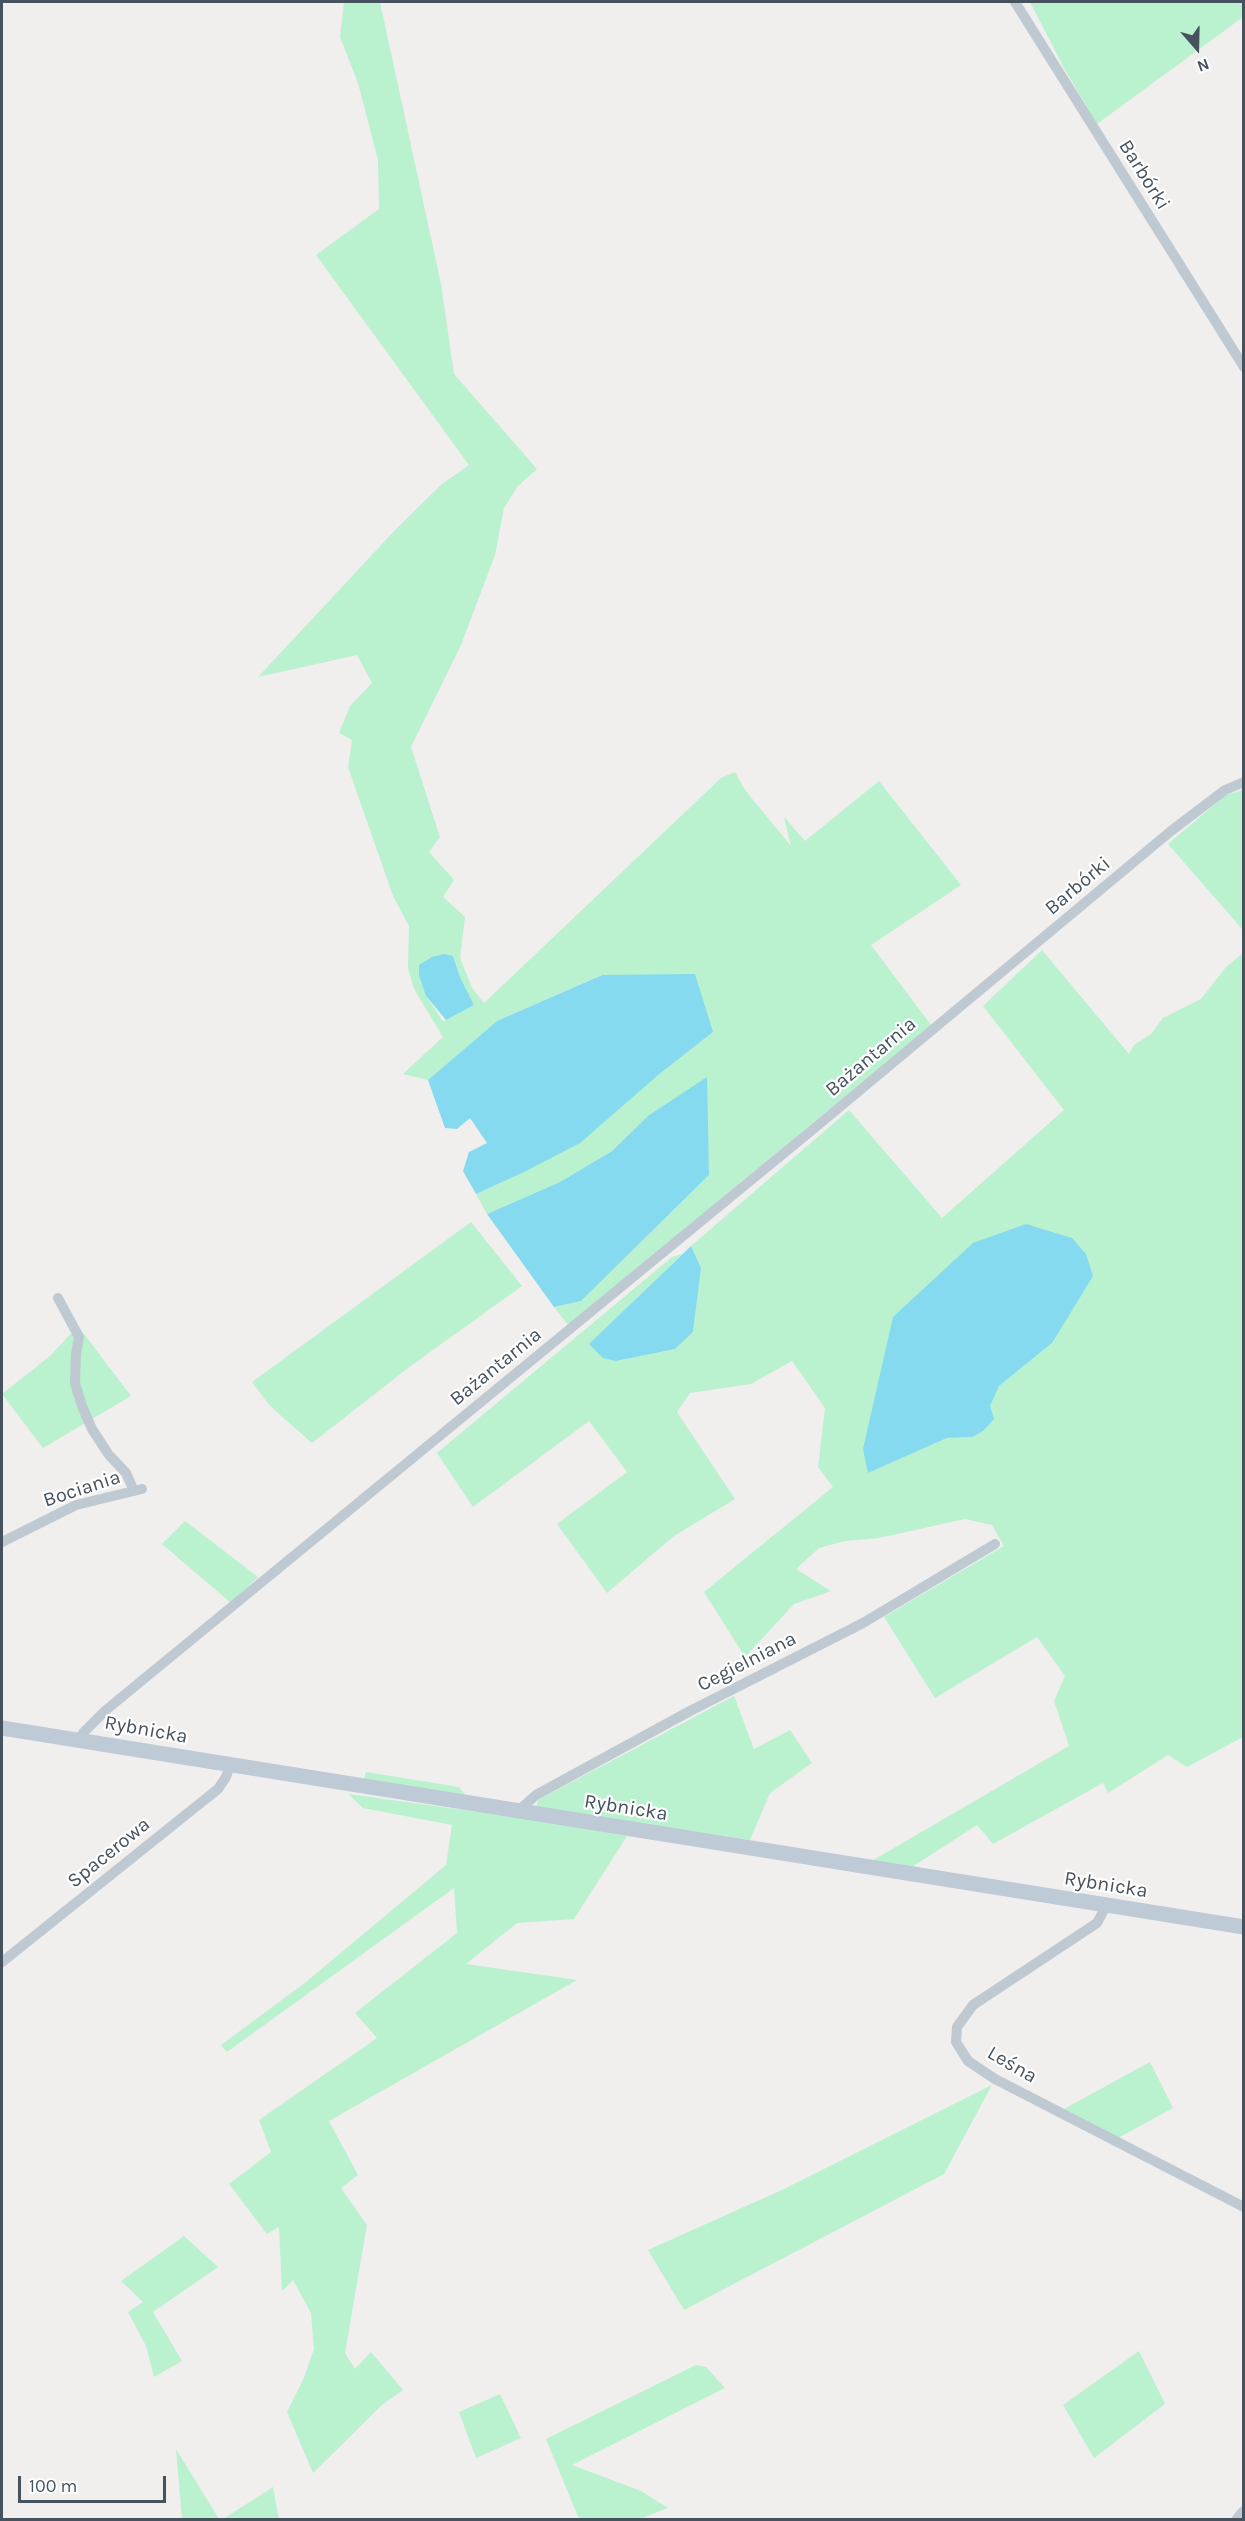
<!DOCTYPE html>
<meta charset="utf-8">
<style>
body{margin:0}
#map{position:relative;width:1245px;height:2521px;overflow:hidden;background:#f1eeee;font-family:Karla,sans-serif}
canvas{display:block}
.frame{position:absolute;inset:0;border:3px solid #46525d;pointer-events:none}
.north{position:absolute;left:1167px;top:18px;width:60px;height:60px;-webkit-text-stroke:4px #fff;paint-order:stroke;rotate:160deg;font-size:16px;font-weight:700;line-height:24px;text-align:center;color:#46525d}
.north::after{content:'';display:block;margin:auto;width:21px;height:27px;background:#46525d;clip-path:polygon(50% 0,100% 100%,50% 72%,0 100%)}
.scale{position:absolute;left:18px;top:2476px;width:148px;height:27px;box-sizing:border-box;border:3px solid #46525d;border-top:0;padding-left:8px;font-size:18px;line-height:21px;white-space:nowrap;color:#46525d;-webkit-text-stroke:4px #fff;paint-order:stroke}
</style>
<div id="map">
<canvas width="1245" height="2521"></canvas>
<div class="frame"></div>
<div class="north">N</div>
<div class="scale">100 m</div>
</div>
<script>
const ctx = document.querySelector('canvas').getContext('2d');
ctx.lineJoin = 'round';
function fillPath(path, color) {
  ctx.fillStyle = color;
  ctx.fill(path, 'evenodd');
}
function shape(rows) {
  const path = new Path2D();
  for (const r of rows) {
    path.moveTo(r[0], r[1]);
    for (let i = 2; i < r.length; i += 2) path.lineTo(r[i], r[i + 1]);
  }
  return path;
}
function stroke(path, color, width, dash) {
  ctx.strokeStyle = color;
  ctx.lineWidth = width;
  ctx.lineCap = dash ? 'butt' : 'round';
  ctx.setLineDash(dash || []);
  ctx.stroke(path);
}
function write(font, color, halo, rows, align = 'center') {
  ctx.font = font + ' Karla,sans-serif';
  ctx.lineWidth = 4.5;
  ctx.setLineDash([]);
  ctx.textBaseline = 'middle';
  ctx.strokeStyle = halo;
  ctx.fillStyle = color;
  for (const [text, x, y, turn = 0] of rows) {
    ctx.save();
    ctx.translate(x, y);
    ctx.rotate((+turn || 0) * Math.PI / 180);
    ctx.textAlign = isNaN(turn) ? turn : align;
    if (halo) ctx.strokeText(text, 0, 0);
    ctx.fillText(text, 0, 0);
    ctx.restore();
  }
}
fillPath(shape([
 [344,2,380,2,441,284,454,374,537,469,518,486,504,508,495,555,461,645,411,747,440,837,429,852,454,880,443,897,465,917,460,958,472,988,484,1003,721,778,735,772,745,790,791,846,784,817,805,841,879,781,961,885,871,945,931,1025,568,1325,554,1307,581,1301,709,1175,648,1116,612,1151,560,1182,487,1214,476,1194,522,1173,657,1076,713,1032,601,975,497,1021,428,1080,403,1074,443,1037,414,989,408,968,409,926,393,896,348,767,352,740,339,733,350,706,372,683,357,655,258,677,397,528,442,484,469,465,316,255,379,209,378,160,358,83,340,37],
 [453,956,460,977,474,1005,443,1021,426,996],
 [1030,2,1243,2,1243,17,1097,124,1064,68],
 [1243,790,1243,930,1168,844,1226,795],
 [1042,950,1129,1054,1134,1045,1151,1034,1163,1018,1201,999,1226,967,1243,953,1243,1737,1187,1767,1168,1755,1108,1793,1103,1783,993,1844,977,1825,909,1869,870,1862,1069,1746,1054,1701,1065,1676,1037,1637,935,1698,884,1617,1004,1546,992,1525,965,1519,879,1538,845,1541,819,1548,796,1569,831,1591,794,1604,745,1657,704,1592,833,1487,818,1467,825,1408,792,1361,751,1384,690,1393,677,1412,735,1499,674,1536,607,1593,557,1524,627,1472,589,1421,473,1507,437,1453,672,1257,682,1254,590,1344,616,1361,675,1349,693,1332,701,1268,691,1246,849,1110,942,1218,1064,1110,983,1006],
 [1052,1343,999,1386,972,1437,947,1438,868,1473],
 [471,1222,522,1286,412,1365,312,1443,270,1406,252,1382],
 [78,1326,131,1396,43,1448,2,1394,50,1356],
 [185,1521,258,1577,231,1603,162,1544],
 [734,1696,754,1749,790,1730,812,1763,770,1793,750,1840,536,1808,538,1800],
 [366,1772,459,1787,467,1797,363,1782],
 [348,1794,515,1817,627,1836,574,1919,517,1923,466,1964,577,1980,329,2121,358,2175,341,2188,367,2225,345,2353,355,2369,371,2352,403,2390,382,2405,313,2473,287,2412,303,2380,314,2349,311,2313,293,2280,282,2291,279,2227,267,2234,229,2184,271,2152,259,2120,377,2038,355,2013,457,1933,454,1888,227,2052,221,2045,306,1982,446,1865,452,1825,363,1808],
 [1150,2062,1173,2108,1118,2138,1064,2109],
 [992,2085,944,2174,684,2310,648,2250,784,2189],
 [184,2236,218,2267,153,2312,182,2361,154,2377,146,2346,128,2312,143,2302,121,2281],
 [1139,2351,1165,2404,1094,2458,1063,2405],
 [696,2365,706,2367,725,2388,572,2465,641,2491,668,2508,640,2519,579,2519,546,2439],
 [500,2394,521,2438,476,2458,459,2412],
 [176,2449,219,2519,182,2519],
 [273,2487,279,2519,223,2519]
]), '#baf1cf');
fillPath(shape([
 [444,954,453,956,460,977,474,1005,446,1020,426,996,419,975,419,965,432,957],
 [695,974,713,1032,657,1076,580,1143,522,1173,476,1194,463,1171,469,1152,487,1143,470,1118,457,1129,445,1128,428,1080,497,1021,602,975],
 [707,1077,709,1175,581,1301,554,1307,487,1214,560,1182,612,1151,648,1116],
 [1026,1224,1072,1238,1086,1254,1093,1276,1052,1343,999,1386,990,1406,994,1419,983,1431,972,1437,947,1438,868,1473,863,1449,893,1317,973,1243],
 [691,1246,701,1268,693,1332,675,1349,616,1361,603,1358,589,1344]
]), '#85daf0');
stroke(shape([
 [1015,2,1244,367],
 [58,1298,79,1337,76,1354,75,1383,82,1406,92,1429,109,1455,126,1473,134,1491],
 [2,1542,76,1505,142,1489],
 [81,1741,83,1733,106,1710,817,1126,1171,831,1225,790,1244,782],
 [517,1812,536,1795,690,1711,863,1623,995,1544],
 [1106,1906,1097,1923,973,2005,957,2027,956,2042,968,2061,995,2079,1244,2207],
 [2,1962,218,1789,226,1777,230,1765]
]), '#bec9d1', 10);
stroke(shape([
 [2,1728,1244,1927],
 [1239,2520,1244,2514]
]), '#becad6', 15);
write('20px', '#46525d', '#fff', [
 ["Barbórki",1144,175,58],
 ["Barbórki",1078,886,-40],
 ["Bażantarnia",871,1057,-40],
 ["Bażantarnia",496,1367,-39],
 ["Bociania",82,1489,-18],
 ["Cegielniana",747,1662,-27],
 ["Rybnicka",146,1730,10],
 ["Rybnicka",626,1808,9],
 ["Spacerowa",109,1853,-39],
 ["Rybnicka",1106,1885,9],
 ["Leśna",1012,2065,30]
]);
</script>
